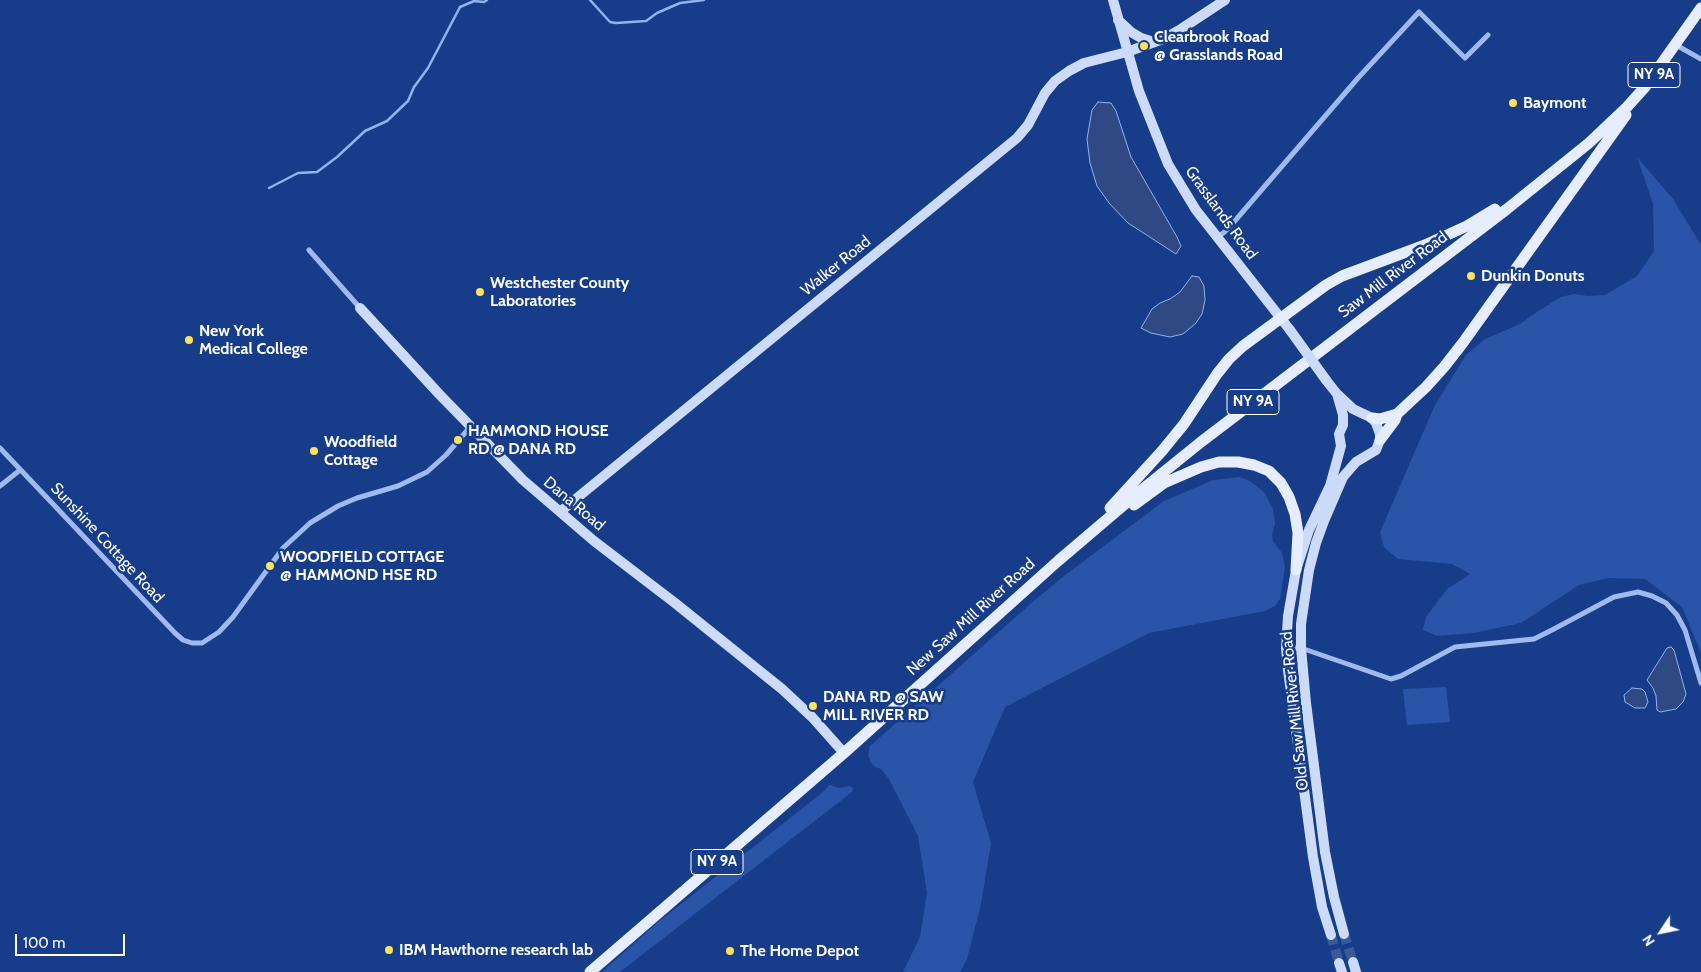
<!DOCTYPE html>
<style>
body{margin:0}
#map{position:relative;width:1701px;height:972px;overflow:hidden;background:#173c89;font-family:Cabin,sans-serif}
canvas{display:block}
.north{position:absolute;left:1636px;top:907px;width:50px;height:50px;-webkit-text-stroke:4px #173c89;paint-order:stroke;rotate:236deg;font-size:14px;font-weight:700;line-height:20px;text-align:center;color:#fff}
.north::after{content:'';display:block;margin:auto;width:18px;height:22px;background:#fff;clip-path:polygon(50% 0,100% 100%,50% 72%,0 100%)}
.scale{position:absolute;left:15px;top:934px;width:110px;height:22px;box-sizing:border-box;border:2px solid #fff;border-top:0;padding-left:6px;font-size:15px;line-height:18px;white-space:nowrap;color:#fff;-webkit-text-stroke:4px #173c89;paint-order:stroke}
</style>
<div id="map">
<canvas width="1701" height="972"></canvas>
<div class="north">N</div>
<div class="scale">100 m</div>
</div>
<script>
const ctx = document.querySelector('canvas').getContext('2d');
ctx.lineJoin = 'round';
function fillPath(path, color) {
  ctx.fillStyle = color;
  ctx.fill(path, 'evenodd');
}
function shape(rows) {
  const path = new Path2D();
  for (const r of rows) {
    path.moveTo(r[0], r[1]);
    for (let i = 2; i < r.length; i += 2) path.lineTo(r[i], r[i + 1]);
  }
  return path;
}
function stroke(path, color, width, dash) {
  ctx.strokeStyle = color;
  ctx.lineWidth = width;
  ctx.lineCap = dash ? 'butt' : 'round';
  ctx.setLineDash(dash || []);
  ctx.stroke(path);
}
function write(font, color, halo, rows, align = 'center') {
  ctx.font = font + ' Cabin,sans-serif';
  ctx.lineWidth = 5;
  ctx.setLineDash([]);
  ctx.textBaseline = 'middle';
  ctx.strokeStyle = halo;
  ctx.fillStyle = color;
  for (const [text, x, y, turn = 0] of rows) {
    ctx.save();
    ctx.translate(x, y);
    ctx.rotate((+turn || 0) * Math.PI / 180);
    ctx.textAlign = isNaN(turn) ? turn : align;
    if (halo) ctx.strokeText(text, 0, 0);
    ctx.fillText(text, 0, 0);
    ctx.restore();
  }
}
fillPath(shape([
 [1637,157,1673,199,1701,245,1701,653,1682,607,1645,579,1608,578,1579,585,1521,623,1474,633,1437,636,1423,630,1426,617,1447,589,1470,574,1452,564,1398,559,1384,547,1380,532,1435,405,1466,355,1485,339,1520,324,1538,311,1561,297,1574,294,1588,296,1605,295,1637,276,1654,251,1653,204],
 [1239,477,1250,481,1264,492,1273,509,1275,524,1272,535,1273,541,1282,553,1285,567,1280,599,1275,606,1265,611,1149,633,1005,707,973,782,991,843,981,904,967,959,960,972,903,972,920,937,927,893,918,836,889,779,881,769,875,767,871,763,868,755,870,746,1036,599,1064,576,1164,501,1213,480],
 [1446,687,1450,722,1407,725,1403,689],
 [829,785,831,785,839,788,850,786,853,788,852,792,620,972,602,972,657,923,823,792]
]), '#2954a7');
const water = shape([
 [1098,102,1111,103,1116,111,1131,157,1177,237,1181,246,1176,254,1128,223,1109,203,1097,186,1090,163,1087,139,1092,110,1098,102],
 [1192,276,1199,277,1204,286,1205,300,1202,314,1196,323,1183,334,1170,337,1151,333,1141,328,1152,309,1160,303,1170,299,1180,292,1192,276],
 [1671,647,1674,650,1686,694,1683,702,1676,709,1660,712,1657,710,1656,696,1653,688,1647,680,1667,648,1671,647],
 [1632,688,1642,689,1645,692,1648,702,1645,708,1635,708,1625,702,1624,695,1632,688]
]);
fillPath(water, '#2e4983');
stroke(water, '#91b3f1', 1);
stroke(shape([
 [590,0,610,22,616,23,646,21,657,13,680,3,704,0],
 [269,188,298,173,317,172,337,157,365,131,387,121,408,101,414,87,428,68,460,7,474,1,484,2,487,0]
]), '#91b3f1', 2.5);
stroke(shape([
 [1344,934,1353,962],
 [1331,935,1339,963]
]), '#3a599b', 10, [10, 5]);
stroke(shape([
 [1676,45,1701,59],
 [1218,237,1227,230,1358,78,1419,12,1465,58,1488,35],
 [309,250,360,308],
 [0,448,175,633,183,640,192,643,202,643,219,632,233,617,283,548,310,523,338,506,357,498,398,486,427,472,446,455,470,427],
 [0,486,20,470],
 [1286,648,1301,648,1391,679,1401,676,1455,647,1534,639,1552,630,1614,597,1638,592,1652,596,1666,603,1677,615,1685,630,1701,683]
]), '#9fbaee', 5);
stroke(shape([
 [1113,0,1139,91,1168,164,1196,210,1290,330],
 [1118,20,1131,32,1141,38,1154,42],
 [360,308,440,395,523,480,594,541,675,603,782,689,812,717,844,753],
 [1326,380,1337,394,1353,409,1372,418,1376,423,1380,434,1380,440,1376,450,1356,462,1343,477,1324,521,1316,543,1309,570,1301,624,1301,648,1306,703,1325,852,1334,897,1344,934],
 [561,511,1017,138,1028,125,1045,93,1055,81,1069,71,1084,63,1127,52,1163,39,1181,29,1225,0],
 [1331,935,1322,907,1313,857,1288,670,1286,648,1288,616,1296,570,1309,530,1330,486,1341,446,1339,434,1343,425,1343,415,1337,394],
 [1353,962,1356,972],
 [1339,963,1342,972]
]), '#ccdbfa', 10);
stroke(shape([
 [1372,418,1380,419,1397,414,1426,387,1444,367,1462,344,1626,115],
 [1380,440,1395,420,1397,414],
 [1134,505,1164,483,1201,467,1219,462,1238,462,1254,465,1269,471,1281,483,1289,497,1295,514,1298,533,1296,570],
 [1110,508,1162,451,1184,424,1217,374,1229,359,1243,346,1326,285,1342,276,1425,245,1467,226,1495,209],
 [590,972,844,753,1058,561,1139,492,1201,442,1507,209,1589,143,1627,107,1645,87,1701,8]
]), '#e5edff', 11);
stroke(shape([
 [1290,330,1326,380]
]), '#ccdbfa', 10);
for (const [x, y, r, color] of [
 [1144,46,5,"#ffe25b"],
 [1513,103,5,"#ffe25b"],
 [1471,276,5,"#ffe25b"],
 [480,292,5,"#ffe25b"],
 [189,340,5,"#ffe25b"],
 [458,440,5,"#ffe25b"],
 [314,451,5,"#ffe25b"],
 [270,566,5,"#ffe25b"],
 [813,706,5,"#ffe25b"],
 [389,950,5,"#ffe25b"],
 [730,951,5,"#ffe25b"]
]) {
  const dot = new Path2D();
  dot.arc(x, y, r, 0, 2 * Math.PI);
  ctx.fillStyle = color;
  ctx.fill(dot);
  stroke(dot, '#173c89', 2);
}
for (const [x, y, w] of [
 [1654,75,52],
 [1253,402,52],
 [717,862,52]
]) {
  const box = new Path2D();
  box.roundRect(x - w / 2, y - 12.5, w, 25, 4);
  ctx.fillStyle = '#173c89';
  ctx.fill(box);
  stroke(box, '#fff', 1);
}
write('bold 15px', '#fff', null, [
 ["NY 9A",1654,75],
 ["NY 9A",1253,402],
 ["NY 9A",717,862]
]);
write('bold 16px', '#fff', '#173c89', [
 ["Clearbrook Road",1154,37],
 ["@ Grasslands Road",1154,55],
 ["Baymont",1523,103],
 ["Dunkin Donuts",1481,276],
 ["Westchester County",490,283],
 ["Laboratories",490,301],
 ["New York",199,331],
 ["Medical College",199,349],
 ["HAMMOND HOUSE",468,431],
 ["RD @ DANA RD",468,449],
 ["Woodfield",324,442],
 ["Cottage",324,460],
 ["WOODFIELD COTTAGE",280,557],
 ["@ HAMMOND HSE RD",280,575],
 ["DANA RD @ SAW",823,697],
 ["MILL RIVER RD",823,715],
 ["IBM Hawthorne research lab",399,950],
 ["The Home Depot",740,951]
], 'left');
write('16px', '#fff', '#173c89', [
 ["Grasslands Road",1221,213,54],
 ["Walker Road",836,266,-39],
 ["Saw Mill River Road",1393,275,-37],
 ["Dana Road",574,504,40],
 ["Sunshine Cottage Road",107,543,47],
 ["New Saw Mill River Road",971,617,-42],
 ["Old Saw Mill River Road",1295,711,-96]
]);
</script>
